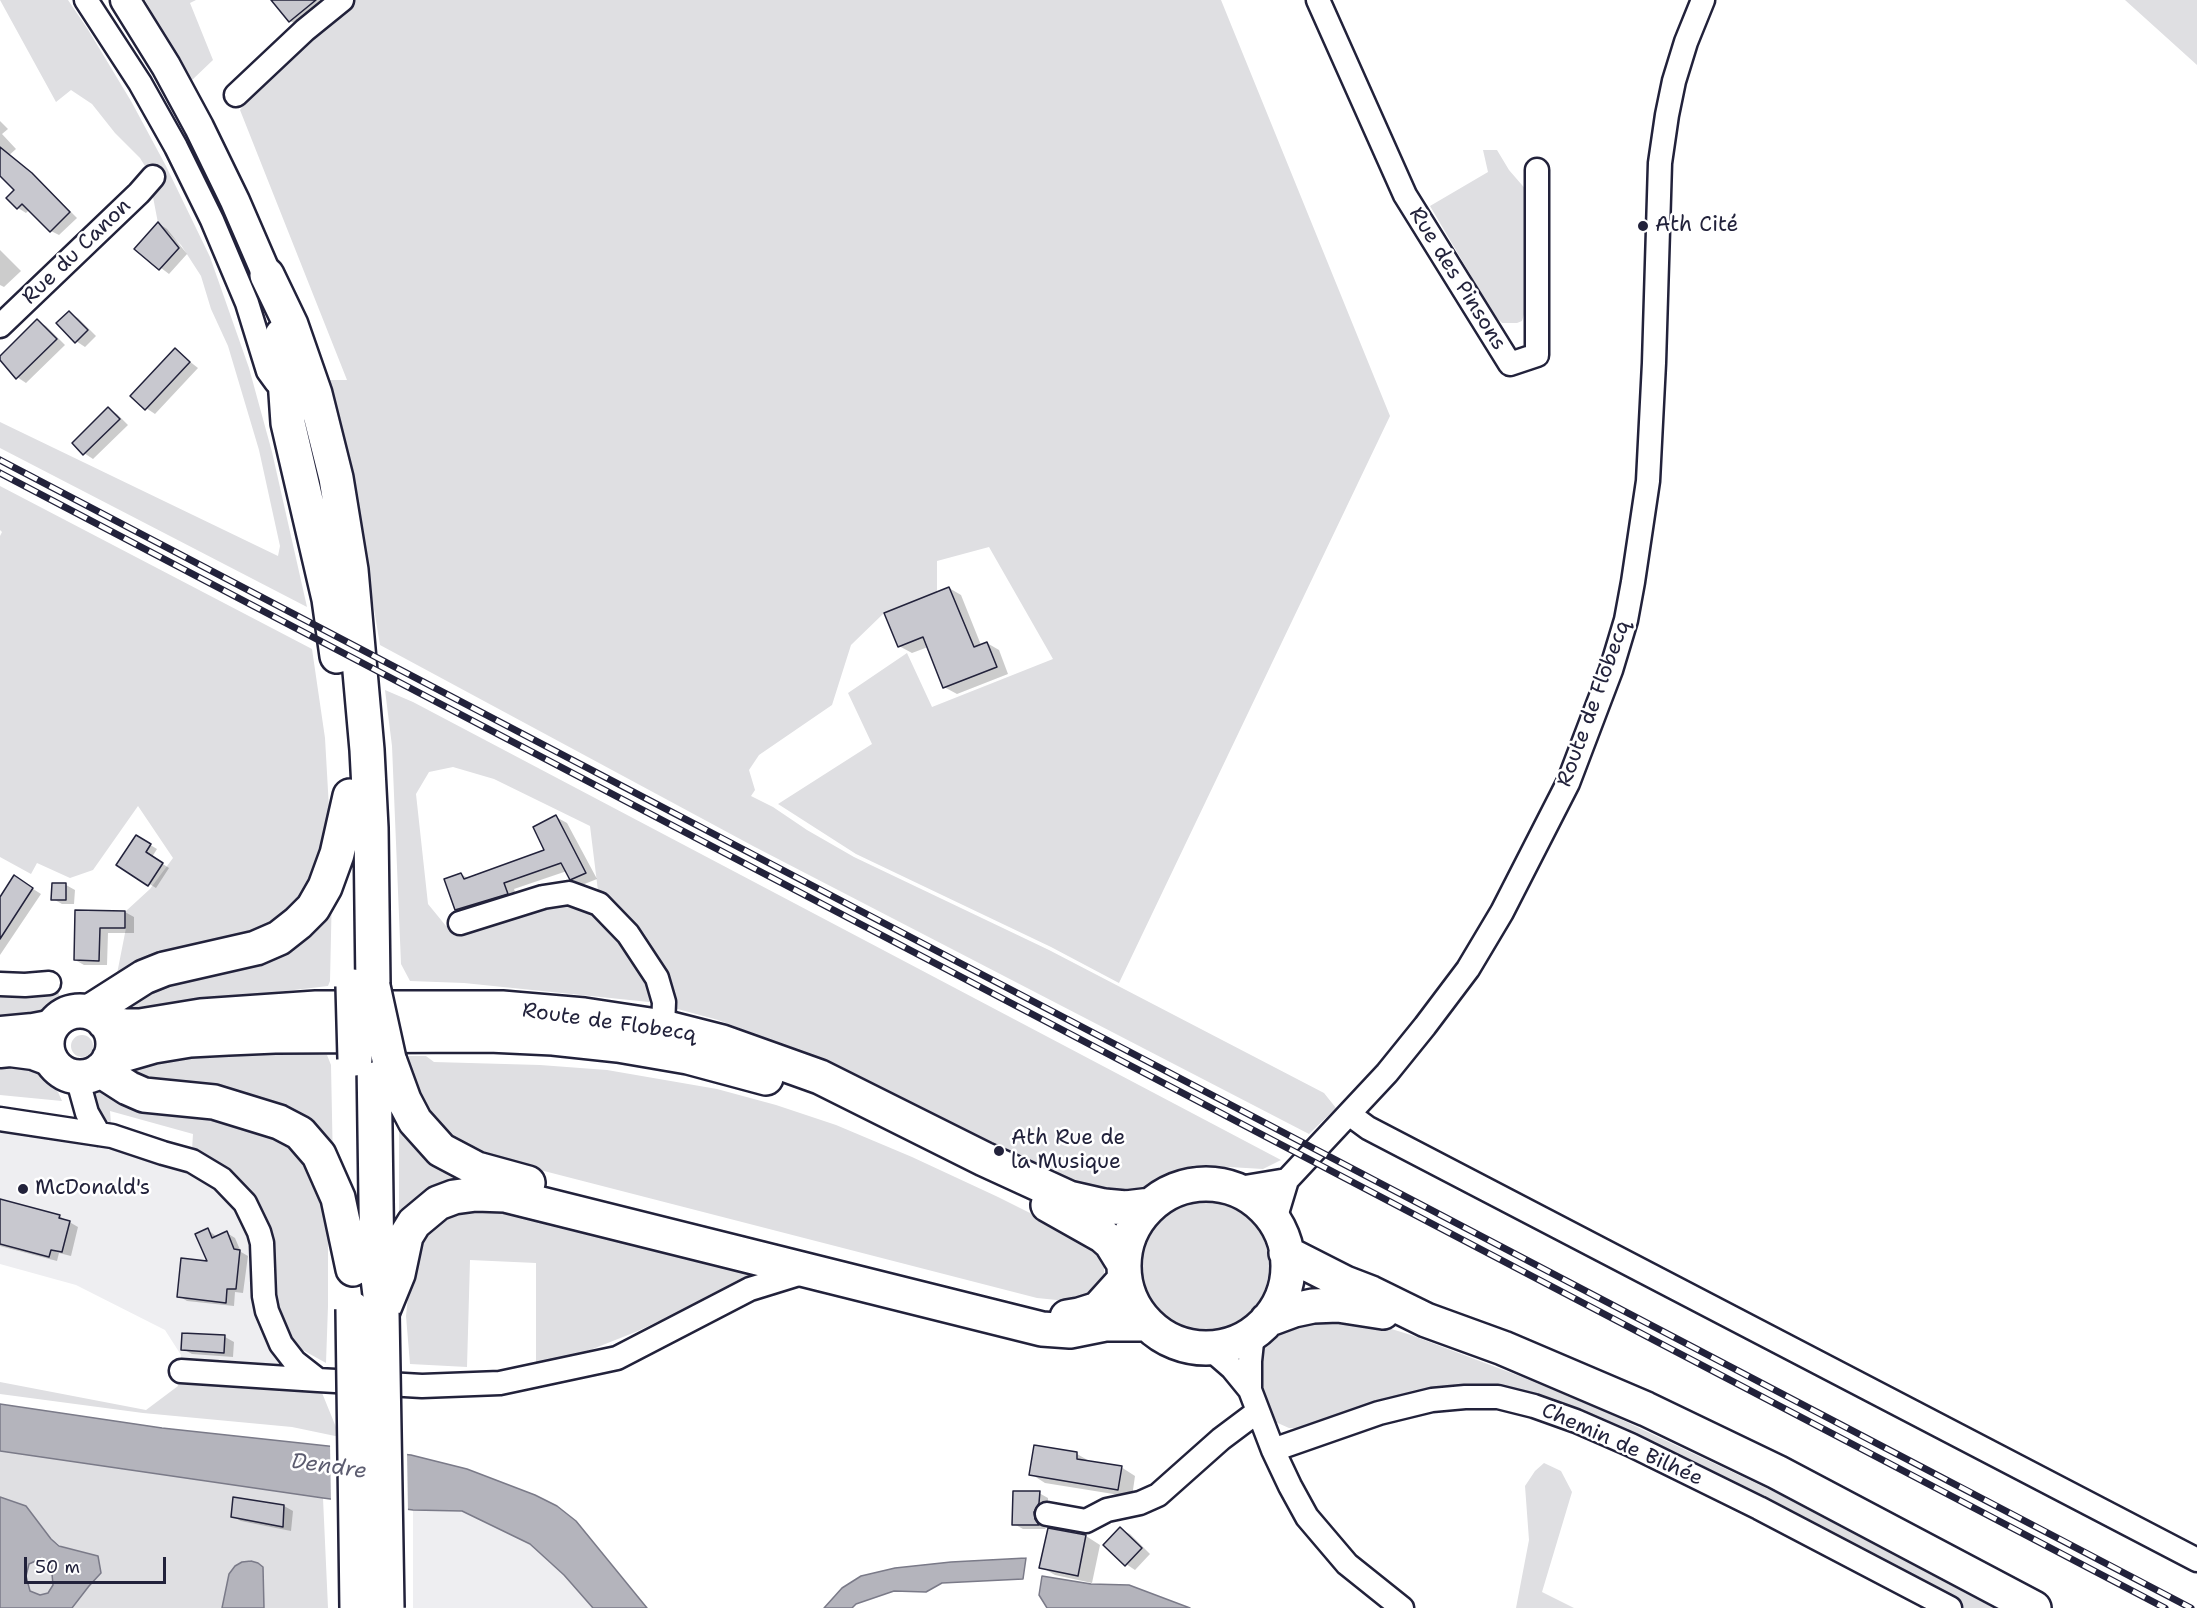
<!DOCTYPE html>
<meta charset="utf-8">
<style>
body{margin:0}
#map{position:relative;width:2197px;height:1608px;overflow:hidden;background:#fff;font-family:"Shantell Sans",sans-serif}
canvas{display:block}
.scale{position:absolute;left:24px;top:1557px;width:142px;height:27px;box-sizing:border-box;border:3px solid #22223b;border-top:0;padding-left:8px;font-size:18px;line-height:21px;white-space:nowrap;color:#22223b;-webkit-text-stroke:4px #fff;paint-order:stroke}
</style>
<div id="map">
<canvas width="2197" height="1608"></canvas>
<div class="scale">50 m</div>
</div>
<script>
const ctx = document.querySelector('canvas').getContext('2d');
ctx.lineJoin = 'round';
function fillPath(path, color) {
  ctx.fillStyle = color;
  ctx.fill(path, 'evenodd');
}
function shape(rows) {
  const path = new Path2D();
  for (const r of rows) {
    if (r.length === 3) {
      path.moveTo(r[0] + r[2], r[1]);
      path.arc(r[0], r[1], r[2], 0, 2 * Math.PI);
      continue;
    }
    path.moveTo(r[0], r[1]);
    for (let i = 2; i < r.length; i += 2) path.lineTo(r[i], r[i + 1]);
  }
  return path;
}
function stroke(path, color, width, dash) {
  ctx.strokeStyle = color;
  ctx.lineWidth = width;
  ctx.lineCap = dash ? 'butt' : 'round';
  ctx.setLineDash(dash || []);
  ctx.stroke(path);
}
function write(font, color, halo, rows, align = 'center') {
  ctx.font = font + ' "Shantell Sans",sans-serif';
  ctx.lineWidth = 5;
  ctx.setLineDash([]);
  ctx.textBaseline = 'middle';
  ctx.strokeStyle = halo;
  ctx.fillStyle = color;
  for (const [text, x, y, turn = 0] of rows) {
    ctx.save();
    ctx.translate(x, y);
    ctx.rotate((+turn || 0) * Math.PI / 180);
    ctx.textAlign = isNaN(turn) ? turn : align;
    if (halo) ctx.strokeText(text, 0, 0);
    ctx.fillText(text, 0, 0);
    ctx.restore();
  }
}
fillPath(shape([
 [0,1119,163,1153,245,1203,282,1351,280,1377,181,1371,181,1355,165,1330,76,1285,0,1264],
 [413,1510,462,1511,530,1544,564,1575,593,1608,413,1608]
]), '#eeeef1');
fillPath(shape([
 [0,0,68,0,87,28,131,101,166,166,210,257,249,368,272,452,307,607,0,448,0,422,278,556,280,546,259,450,228,346,211,309,201,276,181,245,158,223,148,171,140,158,115,133,92,104,71,90,56,102],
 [145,0,196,0,190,3,213,60,191,81],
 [342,0,1221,0,1390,416,1119,983,1051,947,856,854,778,804,872,744,848,693,907,653,932,707,1053,659,989,547,937,561,937,592,884,613,851,645,832,705,759,755,749,770,755,790,751,796,773,807,807,830,854,857,1049,950,1324,1093,1336,1108,1309,1134,753,846,380,645,366,561,325,380,347,380,240,110,305,30],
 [2125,0,2197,0,2197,65],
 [1483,150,1497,150,1509,170,1528,192,1527,304,1522,321,1517,323,1502,323,1494,315,1430,206,1488,172],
 [0,486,312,649,325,738,330,826,313,889,264,933,116,979,126,928,126,911,150,889,173,858,138,806,93,870,70,878,37,863,31,874,0,857,0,536,2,532,0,530],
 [385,690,413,702,1281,1160,1263,1169,1195,1165,1167,1174,1144,1188,1124,1191,1092,1189,1061,1180,800,1051,718,1020,674,1008,622,921,598,891,590,826,494,779,453,767,429,772,416,794,428,904,446,926,466,927,548,905,584,909,602,917,627,939,654,993,649,1002,464,983,410,981,401,964,392,746],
 [332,890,330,981,328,986,226,998,116,1016,128,992,259,956],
 [49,983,58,991,61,1000,57,1010,0,1020,0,984],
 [82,1046,11],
 [251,1051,327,1055,331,1065,333,1167,317,1142,114,1072,130,1061],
 [409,1056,426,1056,434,1062,540,1065,607,1070,717,1089,776,1105,836,1125,912,1157,998,1197,1090,1243,1099,1251,1104,1264,1104,1274,1099,1289,1090,1297,1067,1301,1037,1298,478,1154,429,1124,401,1059],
 [0,1068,26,1068,42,1075,58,1092,62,1101,0,1095],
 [101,1089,268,1129,306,1157,324,1201,328,1229,328,1306,326,1363,299,1348,282,1329,271,1308,265,1228,192,1150,193,1134,110,1111,111,1124,102,1118,87,1090],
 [402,1129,471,1178,404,1216,399,1212,399,1131],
 [1205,1266,64],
 [472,1204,558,1226,753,1276,638,1331,580,1354,536,1363,536,1263,470,1260,467,1367,410,1364,406,1316,413,1247,429,1222],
 [1320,1319,1385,1327,1411,1335,1522,1377,1599,1409,1781,1495,1994,1608,1964,1608,1829,1535,1493,1386,1455,1386,1431,1389,1300,1428,1289,1428,1280,1424,1273,1421,1258,1376,1261,1372,1260,1364,1262,1351,1279,1332],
 [181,1371,318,1383,340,1437,292,1427,143,1413,0,1394,0,1382,146,1410,178,1386],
 [0,1451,323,1498,328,1608,72,1608,89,1586,101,1573,51,1539,26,1506,0,1497],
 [1544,1463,1561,1471,1572,1492,1542,1592,1574,1608,1516,1608,1529,1540,1525,1486,1535,1471],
 [40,1559,51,1563,53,1585,48,1593,40,1595,30,1592,26,1576,29,1564]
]), '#dfdfe2');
const water = shape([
 [0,1404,162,1428,411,1455,467,1469,535,1495,557,1506,576,1521,647,1608,593,1608,564,1575,530,1544,462,1511,413,1510,323,1498,0,1451,0,1404],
 [0,1497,26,1506,51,1539,59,1546,98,1556,101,1573,89,1586,72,1608,0,1608,0,1497],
 [40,1559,51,1563,53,1585,48,1593,40,1595,30,1591,26,1576,29,1564,40,1559],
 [1026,1558,1023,1579,942,1583,926,1592,894,1591,856,1604,852,1608,824,1608,842,1588,861,1576,895,1568,951,1562,1026,1558],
 [251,1561,258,1563,263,1567,264,1608,222,1608,229,1574,235,1566,242,1562,251,1561],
 [1042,1576,1091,1584,1129,1585,1190,1608,1047,1608,1039,1595,1042,1576]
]);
fillPath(water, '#b4b4bc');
stroke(water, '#7a7a88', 1.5);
fillPath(shape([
 [330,1444,407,1452,408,1512,331,1502]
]), '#fff');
fillPath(shape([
 [273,0,331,0,300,26,290,21],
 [0,121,8,129,2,134,16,149,7,157,0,153],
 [31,172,77,218,59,235,51,231,30,209,26,213,18,208],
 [158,223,167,229,187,254,169,274,136,249],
 [0,250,21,271,4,287,0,285],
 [69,313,78,318,96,336,85,347,76,341],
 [37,321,46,326,65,345,26,383,17,377],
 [175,350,198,368,155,414,146,408],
 [108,409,117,414,128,425,93,459,84,453],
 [949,588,961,595,981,645,987,643,999,650,1008,674,957,694,944,687,928,647,912,653,899,646],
 [556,817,567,823,597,879,582,885,571,879,567,871,514,889,518,900,468,916,457,909,461,874,469,879,546,850],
 [137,837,157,849,152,857,169,868,156,888,118,865],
 [27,885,41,894,0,955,0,898],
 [66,885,75,890,74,904,62,904,53,899],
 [76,912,125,912,134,917,134,933,108,933,107,965,84,965,75,960],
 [0,1200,59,1216,78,1227,71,1256,59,1253,57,1261,0,1246],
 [208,1230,217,1237,227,1233,235,1238,241,1252,248,1256,243,1293,235,1292,234,1306,187,1301,179,1296,210,1263],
 [225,1337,234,1342,233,1357,192,1354,183,1349],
 [1077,1454,1091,1462,1121,1467,1135,1476,1132,1497,1045,1483,1031,1474],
 [1039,1493,1048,1498,1048,1509,1042,1518,1043,1526,1046,1529,1023,1529,1014,1524],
 [284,1506,293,1511,291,1531,241,1521,232,1516],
 [1120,1529,1130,1534,1150,1554,1135,1570,1126,1564],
 [1049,1530,1086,1536,1100,1545,1092,1583,1055,1575,1041,1567]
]), '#0003');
const building = shape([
 [271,0,316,0,289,22,271,0],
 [0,147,32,173,70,212,50,232,22,204,17,209,6,198,14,190,0,176,0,147],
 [158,222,179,248,159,270,134,249,158,222],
 [69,311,88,330,75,343,56,323,69,311],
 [37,319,57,339,16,379,0,360,0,356,37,319],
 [175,348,190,362,145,410,130,396,175,348],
 [108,407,120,419,83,455,72,443,108,407],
 [949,587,974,647,987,642,997,667,943,688,923,637,898,647,884,613,949,587],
 [556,815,586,873,570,880,561,863,504,883,508,894,455,910,444,879,461,873,464,879,544,850,533,827,556,815],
 [136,835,151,844,146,852,163,863,148,886,116,865,136,835],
 [14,875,33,888,0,939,0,897,14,875],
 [52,883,66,883,66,900,51,900,52,883],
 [75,910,125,911,125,928,100,928,99,961,74,960,75,910],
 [0,1199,60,1215,59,1218,70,1221,62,1252,51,1250,49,1257,0,1244,0,1199],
 [208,1228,212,1238,227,1231,234,1249,240,1250,236,1289,227,1289,226,1303,177,1297,181,1258,207,1261,195,1234,208,1228],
 [182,1333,225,1335,224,1353,181,1350,182,1333],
 [1034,1445,1077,1452,1077,1459,1122,1466,1118,1490,1029,1475,1034,1445],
 [1013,1491,1040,1491,1039,1503,1034,1512,1035,1519,1039,1525,1012,1525,1013,1491],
 [233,1497,284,1505,283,1527,231,1517,233,1497],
 [1120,1527,1142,1548,1125,1566,1103,1545,1120,1527],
 [1048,1528,1086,1535,1078,1576,1039,1568,1048,1528]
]);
fillPath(building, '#c8c8cf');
stroke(building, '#22223b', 1.5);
const minor = shape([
 [86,0,140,83,176,147,212,220,247,303,268,371,276,382,285,388],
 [1318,0,1405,195,1510,364,1537,355,1537,170],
 [236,95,305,30,342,0],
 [0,326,139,193,153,177],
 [460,923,543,897,569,893,599,904,628,934,657,978,664,1002,663,1027],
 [0,984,25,985,49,983],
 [77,1077,87,1113,99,1134],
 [1349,1114,1368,1128,2197,1560],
 [0,1119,112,1136,163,1153,192,1161,222,1179,245,1203,259,1232,262,1243,264,1296,267,1311,281,1344,295,1362,318,1380,422,1386,500,1383,617,1358,750,1289,805,1272],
 [1233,1189,1287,1180],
 [1281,1235,1277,1213,1287,1180,1387,1073,1425,1026,1468,969,1502,912,1568,783,1611,670,1626,620,1633,582,1648,481,1654,363,1660,163,1667,115,1674,81,1686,42,1703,0],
 [1253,1333,1250,1361,1250,1390,1273,1450,1290,1486,1307,1517,1347,1564,1402,1608],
 [1209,1348,1232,1368,1250,1390],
 [181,1371,318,1380],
 [1273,1450,1379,1413,1432,1400,1465,1397,1498,1397,1534,1406,1576,1421,1631,1445,1759,1508,1950,1608],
 [1047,1514,1086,1521,1107,1510,1140,1503,1158,1495,1221,1439,1257,1412]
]);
const major = shape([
 [125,0,166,66,199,127,235,201,267,275],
 [0,1031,33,1028,54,1024],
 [0,1053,10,1052,33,1055,52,1062]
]);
const highway = shape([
 [267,275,291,325,315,394,336,478,351,570,367,750,371,828,373,986],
 [282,335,288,423,329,599,337,656],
 [80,1044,33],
 [89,1012,144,977,164,969,256,948,279,938,298,923,313,908,325,887,337,854,350,796],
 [104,1022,125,1026,140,1026,201,1016,316,1008,502,1008,584,1015,663,1027,722,1042,820,1077,984,1159,1069,1198,1104,1206,1126,1208,1151,1205],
 [109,1059,154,1046,190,1040,228,1038,275,1036,489,1035,553,1038,618,1045,688,1057,766,1078],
 [374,1059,377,1270,381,1303],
 [389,1059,404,1100,415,1121,441,1150,477,1169,528,1183],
 [100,1070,128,1088,144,1095,214,1102,279,1122,300,1133,319,1155,338,1198,353,1269],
 [1206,1266,82],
 [1048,1205,1103,1236,1111,1243,1124,1264],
 [1286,1253,1345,1283,1371,1293,1426,1320,1503,1348,1646,1409,1777,1472,2034,1608],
 [382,1313,398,1274,406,1236,414,1223,438,1203,454,1197,476,1194,505,1195,1042,1329,1070,1331,1105,1324,1148,1324],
 [1067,1317,1079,1315,1098,1309,1125,1279],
 [1267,1320,1294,1310,1313,1306,1338,1305,1383,1312]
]);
stroke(minor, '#22223b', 27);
stroke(major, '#22223b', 33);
stroke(highway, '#22223b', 38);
stroke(minor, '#fff', 22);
stroke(major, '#fff', 28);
stroke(highway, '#fff', 33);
const rail = shape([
 [0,460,2191,1608],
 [0,473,2165,1608]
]);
stroke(rail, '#22223b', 7);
stroke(rail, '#fff', 4.5, [14]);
const highwayBridge = shape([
 [353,986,355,1059],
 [373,986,389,1059],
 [353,1309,357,1608],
 [382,1313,387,1608]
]);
stroke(highwayBridge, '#22223b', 38, []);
stroke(highwayBridge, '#fff', 33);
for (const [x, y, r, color] of [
 [1643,226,6,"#22223b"],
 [999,1151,6,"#22223b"],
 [23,1189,6,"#22223b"]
]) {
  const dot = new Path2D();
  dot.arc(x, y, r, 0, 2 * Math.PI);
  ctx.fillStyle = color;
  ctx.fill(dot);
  stroke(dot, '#fff', 2);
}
write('21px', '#22223b', '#fff', [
 ["Ath Cité",1655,226],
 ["Ath Rue de",1011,1139],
 ["la Musique",1011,1163],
 ["McDonald's",35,1189]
], 'left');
write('21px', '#22223b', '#fff', [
 ["Rue du Canon",77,252,-44],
 ["Rue des Pinsons",1457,279,58],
 ["Route de Flobecq",1594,704,-70],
 ["Route de Flobecq",609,1023,8],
 ["Chemin de Bilhée",1622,1445,24]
]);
write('italic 22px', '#5c5c6f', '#fff', [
 ["Dendre",329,1467,8]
]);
</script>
